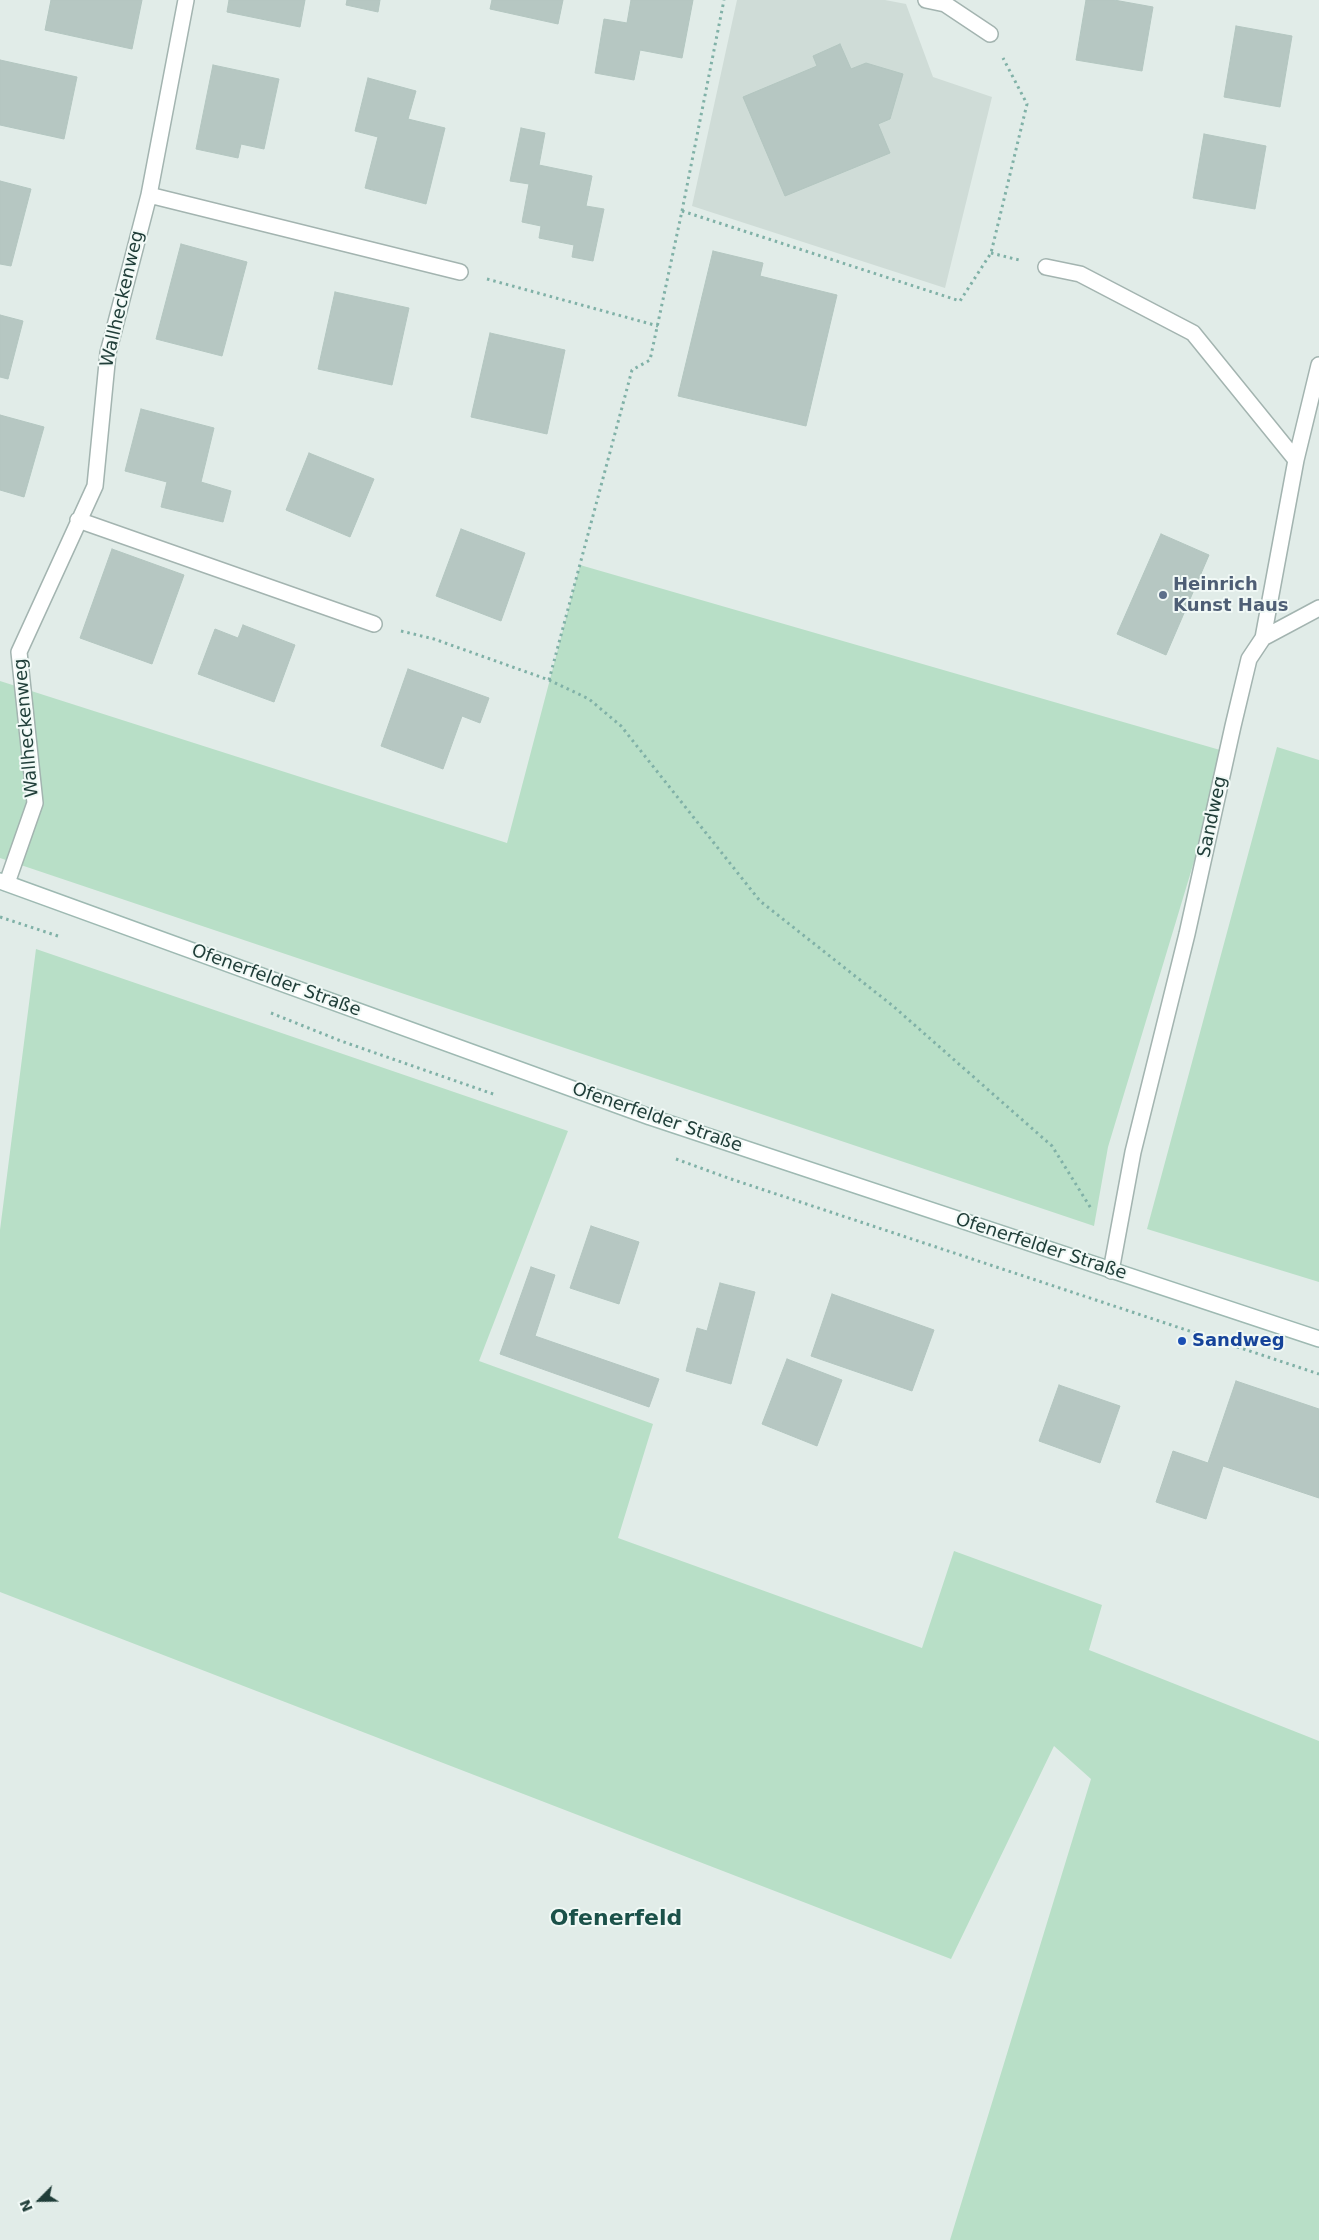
<!DOCTYPE html>
<meta charset="utf-8">
<style>
body{margin:0}
#map{position:relative;width:1319px;height:2240px;overflow:hidden;background:#e1ece8;font-family:"DejaVu Sans",sans-serif}
canvas{display:block}
.north{position:absolute;left:15px;top:2175px;width:50px;height:50px;-webkit-text-stroke:4px #f1f9f6;paint-order:stroke;rotate:247deg;font-size:14px;font-weight:700;line-height:20px;text-align:center;color:#203e39}
.north::after{content:'';display:block;margin:auto;width:18px;height:22px;background:#203e39;clip-path:polygon(50% 0,100% 100%,50% 72%,0 100%)}
</style>
<div id="map">
<canvas width="1319" height="2240"></canvas>
<div class="north">N</div>
</div>
<script>
const ctx = document.querySelector('canvas').getContext('2d');
ctx.lineJoin = 'round';
function fillPath(path, color) {
  ctx.fillStyle = color;
  ctx.fill(path, 'evenodd');
}
function shape(rows) {
  const path = new Path2D();
  for (const r of rows) {
    path.moveTo(r[0], r[1]);
    for (let i = 2; i < r.length; i += 2) path.lineTo(r[i], r[i + 1]);
  }
  return path;
}
function stroke(path, color, width, dash) {
  ctx.strokeStyle = color;
  ctx.lineWidth = width;
  ctx.lineCap = dash ? 'butt' : 'round';
  ctx.setLineDash(dash || []);
  ctx.stroke(path);
}
function write(font, color, halo, rows, align = 'center') {
  ctx.font = font + ' "DejaVu Sans",sans-serif';
  ctx.lineWidth = 4;
  ctx.setLineDash([]);
  ctx.textBaseline = 'middle';
  ctx.strokeStyle = halo;
  ctx.fillStyle = color;
  for (const [text, x, y, turn = 0] of rows) {
    ctx.save();
    ctx.translate(x, y);
    ctx.rotate((+turn || 0) * Math.PI / 180);
    ctx.textAlign = isNaN(turn) ? turn : align;
    if (halo) ctx.strokeText(text, 0, 0);
    ctx.fillText(text, 0, 0);
    ctx.restore();
  }
}
fillPath(shape([
 [737,0,885,0,906,4,933,77,992,97,945,288,692,206]
]), '#cfdcd7');
fillPath(shape([
 [580,565,1227,752,1108,1147,1094,1226,0,858,0,681,507,843],
 [1277,747,1319,760,1319,1282,1147,1229],
 [36,949,568,1131,479,1361,653,1424,618,1538,922,1648,954,1551,1102,1605,1089,1650,1319,1741,1319,2240,950,2240,1091,1779,1054,1746,951,1959,0,1592,0,1230]
]), '#b8dfc7');
const building = shape([
 [51,0,142,0,132,49,45,30,51,0],
 [229,0,305,0,300,27,227,12,229,0],
 [347,0,380,0,378,12,346,5,347,0],
 [492,0,563,0,558,24,490,9,492,0],
 [631,0,693,0,682,58,640,50,634,80,595,73,604,19,627,23,631,0],
 [1086,0,1114,0,1153,7,1142,71,1076,60,1086,0],
 [1236,26,1292,36,1280,107,1224,97,1236,26],
 [840,44,851,69,866,63,903,74,890,119,878,124,890,153,785,196,743,97,817,66,813,56,840,44],
 [0,60,77,77,64,139,0,125,0,60],
 [213,65,279,79,264,149,241,144,238,158,196,149,213,65],
 [368,78,416,91,408,119,445,128,426,204,365,188,378,137,355,131,368,78],
 [521,128,545,133,539,165,592,176,586,206,604,209,593,261,572,257,574,245,539,238,541,226,522,222,529,184,510,181,521,128],
 [1204,134,1266,146,1255,209,1193,198,1204,134],
 [0,181,31,189,11,266,0,264,0,181],
 [181,244,247,262,222,356,156,339,181,244],
 [713,251,763,263,760,276,837,295,806,426,678,396,713,251],
 [335,292,409,308,392,385,318,369,335,292],
 [0,315,23,321,8,379,0,377,0,315],
 [490,333,565,350,547,434,471,417,490,333],
 [141,409,214,428,201,482,231,491,223,522,161,507,167,482,125,471,141,409],
 [0,415,44,427,24,497,0,490,0,415],
 [309,453,374,479,350,537,286,510,309,453],
 [461,529,525,553,501,621,436,596,461,529],
 [1161,534,1209,555,1166,655,1117,634,1161,534],
 [112,549,184,575,152,664,80,638,112,549],
 [243,625,295,645,274,702,198,674,215,629,238,638,243,625],
 [408,669,489,698,480,723,462,716,443,769,381,746,408,669],
 [591,1226,639,1242,619,1304,570,1288,591,1226],
 [531,1267,555,1275,535,1336,659,1379,649,1407,500,1354,531,1267],
 [720,1283,755,1292,731,1384,686,1371,697,1328,707,1331,720,1283],
 [832,1294,934,1330,912,1391,811,1356,832,1294],
 [787,1359,842,1380,817,1446,762,1424,787,1359],
 [1236,1381,1319,1409,1319,1498,1223,1466,1206,1519,1156,1502,1173,1451,1208,1463,1236,1381],
 [1059,1385,1120,1406,1100,1463,1039,1441,1059,1385]
]);
fillPath(building, '#b6c7c2');
stroke(building, '#b3c6c0', 1);
const street = shape([
 [926,0,945,4,990,34],
 [149,195,460,272],
 [1046,267,1080,274,1193,333,1296,460],
 [78,520,374,624],
 [1263,638,1319,608],
 [7,883,35,803,19,652,95,486,108,353,149,195,186,0],
 [1111,1271,1133,1152,1187,934,1233,726,1249,659,1263,638,1296,460,1319,365]
]);
const secondary = shape([
 [0,881,650,1117,1319,1339]
]);
stroke(street, '#a3b4b0', 18);
stroke(secondary, '#9eb9b2', 18);
stroke(shape([
 [682,211,960,301,991,253,1027,104,1003,58],
 [991,253,1019,260],
 [487,279,658,326],
 [401,631,434,639,549,680,632,370,650,360,682,211,724,0],
 [549,680,589,699,621,726,760,901,893,1006,1052,1146,1092,1210],
 [0,917,61,937],
 [271,1013,341,1041,496,1095],
 [676,1159,728,1178,1319,1374]
]), '#80b1a7', 3, [2.5, 4]);
stroke(street, '#fff', 15);
stroke(secondary, '#fff', 15);
for (const [x, y, r, color] of [
 [1163,595,5,"#5c6f8a"],
 [1182,1341,5,"#1a4fb4"]
]) {
  const dot = new Path2D();
  dot.arc(x, y, r, 0, 2 * Math.PI);
  ctx.fillStyle = color;
  ctx.fill(dot);
  stroke(dot, '#f1f9f6', 2);
}
write('18px', '#203e39', '#f1f9f6', [
 ["Wallheckenweg",123,299,-77],
 ["Wallheckenweg",27,728,-95],
 ["Sandweg",1213,817,-78],
 ["Ofenerfelder Straße",276,981,20],
 ["Ofenerfelder Straße",657,1118,19],
 ["Ofenerfelder Straße",1041,1247,18]
]);
write('bold 18px', '#4e5e75', '#f1f9f6', [
 ["Heinrich",1173,585],
 ["Kunst Haus",1173,606]
], 'left');
write('bold 18px', '#164399', '#f1f9f6', [
 ["Sandweg",1192,1341]
], 'left');
write('bold 22px', '#1b5149', '#f1f9f6', [
 ["Ofenerfeld",616,1919]
]);
</script>
